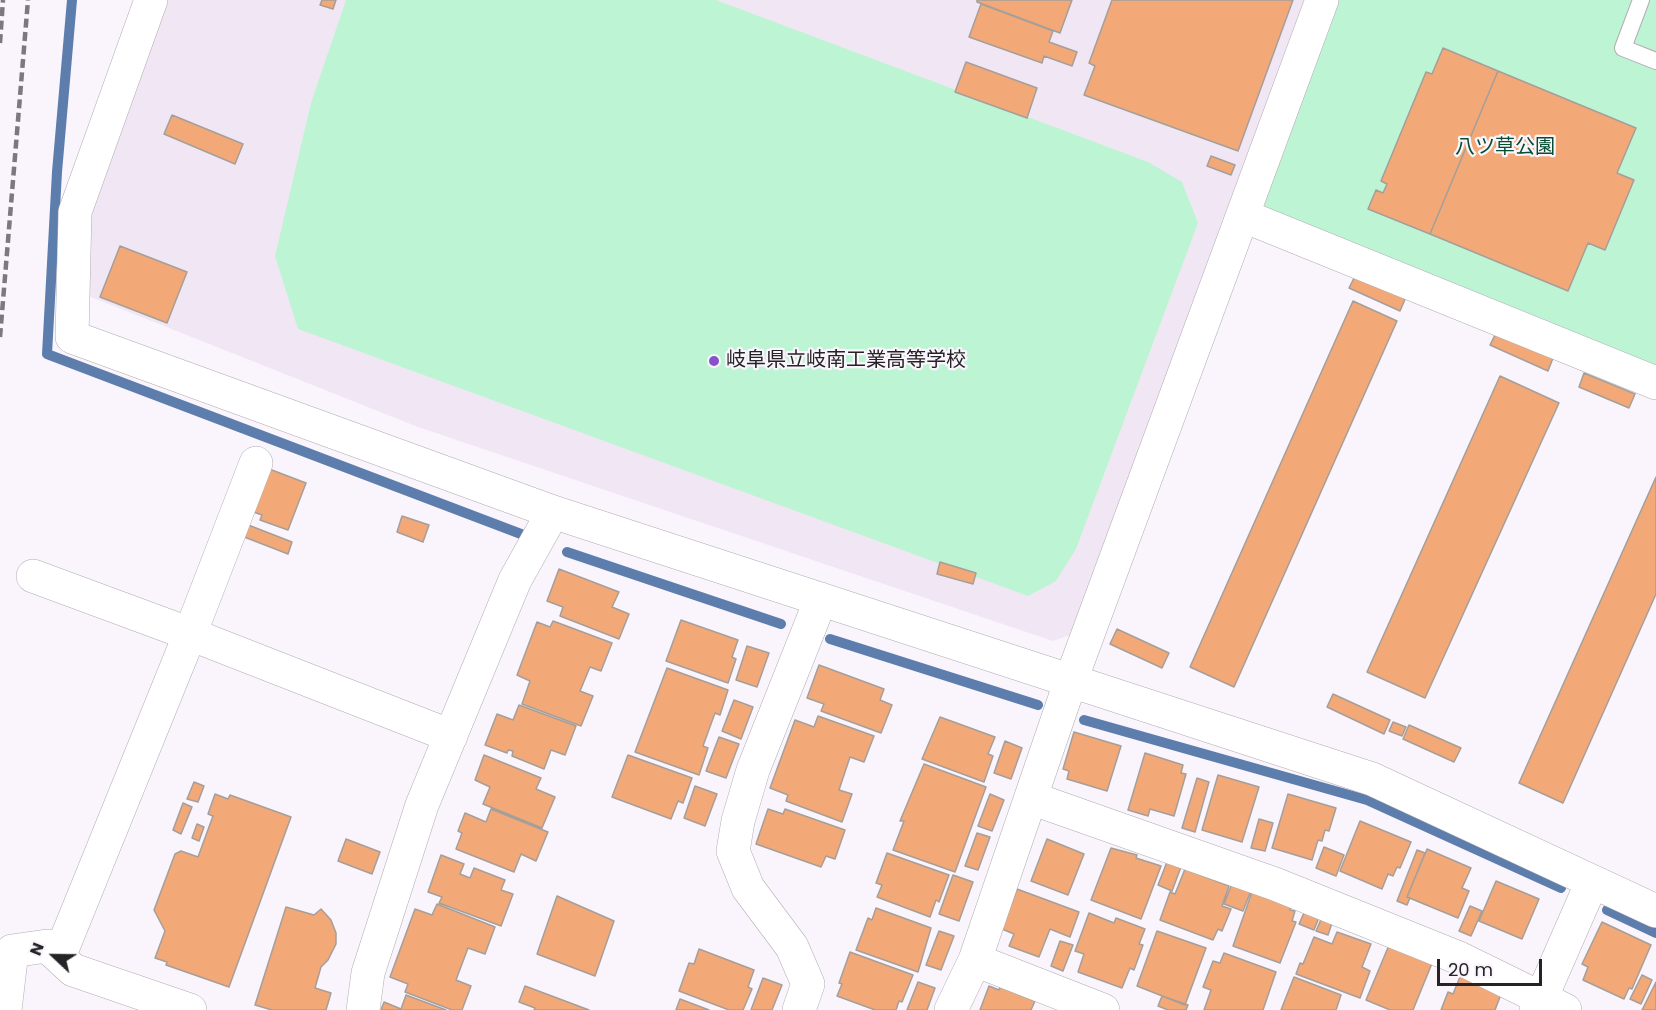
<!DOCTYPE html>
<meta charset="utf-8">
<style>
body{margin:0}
#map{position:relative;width:1656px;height:1010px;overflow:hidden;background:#faf5fc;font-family:Poppins,sans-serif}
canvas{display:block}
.north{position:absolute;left:24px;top:926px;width:60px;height:60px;-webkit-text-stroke:4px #faf5fc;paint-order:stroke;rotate:292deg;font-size:16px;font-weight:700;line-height:24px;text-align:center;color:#252326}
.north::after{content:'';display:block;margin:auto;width:21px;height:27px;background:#252326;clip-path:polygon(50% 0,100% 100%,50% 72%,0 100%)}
.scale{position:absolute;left:1437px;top:959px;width:105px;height:27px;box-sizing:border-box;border:3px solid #252326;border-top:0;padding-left:8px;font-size:18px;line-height:21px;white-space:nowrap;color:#252326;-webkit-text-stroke:4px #faf5fc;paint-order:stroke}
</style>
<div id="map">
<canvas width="1656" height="1010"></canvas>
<div class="north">N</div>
<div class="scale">20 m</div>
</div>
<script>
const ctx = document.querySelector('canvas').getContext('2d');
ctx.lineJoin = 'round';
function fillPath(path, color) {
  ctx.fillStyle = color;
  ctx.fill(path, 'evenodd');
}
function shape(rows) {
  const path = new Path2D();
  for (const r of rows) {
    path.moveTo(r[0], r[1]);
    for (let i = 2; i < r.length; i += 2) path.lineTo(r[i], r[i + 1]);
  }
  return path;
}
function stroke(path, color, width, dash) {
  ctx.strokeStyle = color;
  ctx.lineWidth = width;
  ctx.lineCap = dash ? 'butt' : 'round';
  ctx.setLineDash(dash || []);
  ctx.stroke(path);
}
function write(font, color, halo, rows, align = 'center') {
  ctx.font = font + ' Poppins,"Noto Sans JP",sans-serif';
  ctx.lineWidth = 4.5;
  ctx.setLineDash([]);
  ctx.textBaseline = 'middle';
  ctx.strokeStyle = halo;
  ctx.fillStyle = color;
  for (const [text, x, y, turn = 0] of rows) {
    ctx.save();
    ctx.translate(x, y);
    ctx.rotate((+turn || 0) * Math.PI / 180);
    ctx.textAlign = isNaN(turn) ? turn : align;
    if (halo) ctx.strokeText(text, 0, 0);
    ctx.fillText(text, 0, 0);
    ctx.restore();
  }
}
fillPath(shape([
 [164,0,1309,0,1076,633,1053,641,418,427,86,295,84,218]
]), '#f1e7f4');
fillPath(shape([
 [346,0,716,0,1148,162,1182,182,1198,223,1076,549,1056,581,1028,596,298,329,275,256,311,103],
 [1332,0,1656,0,1656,367,1256,211]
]), '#bdf4d4');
stroke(shape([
 [72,0,57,172,47,354,521,534],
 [567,552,781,624],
 [830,639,1038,705],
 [1084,720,1367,800,1561,888],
 [1607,910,1656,933]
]), '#5d7eac', 10);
const building = shape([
 [322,0,336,0,333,9,320,5,322,0],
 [977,0,1072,0,1060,33,977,2,977,0],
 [1112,0,1293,0,1238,151,1084,95,1095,66,1089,63,1112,0],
 [981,4,1053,31,1049,42,1077,52,1072,66,1044,56,1042,63,969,37,981,4],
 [1443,48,1498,71,1430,234,1368,209,1376,190,1383,193,1387,184,1381,181,1426,72,1432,74,1443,48],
 [966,62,1037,88,1027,118,955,92,966,62],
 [1498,71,1636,128,1617,173,1634,180,1605,250,1588,243,1568,291,1430,234,1498,71],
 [172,115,243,144,235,164,164,134,172,115],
 [1211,156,1235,165,1231,175,1207,166,1211,156],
 [120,246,187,272,167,323,100,297,120,246],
 [1356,274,1406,297,1400,311,1349,288,1356,274],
 [1353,301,1397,321,1234,687,1190,667,1353,301],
 [1496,333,1553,358,1548,371,1490,345,1496,333],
 [1584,373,1635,394,1629,408,1579,387,1584,373],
 [1500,376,1559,403,1425,698,1367,672,1500,376],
 [264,467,306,483,288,530,260,520,262,515,248,510,264,467],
 [1656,477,1656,594,1563,803,1519,783,1656,477],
 [402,516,429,525,423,542,397,532,402,516],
 [238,521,292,542,288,554,234,533,238,521],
 [940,562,976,573,973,584,937,574,940,562],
 [559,569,619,592,612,607,629,614,619,639,560,616,563,607,547,601,559,569],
 [681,620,738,640,732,657,736,659,728,683,666,661,681,620],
 [553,621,612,643,601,671,590,667,580,691,593,696,581,726,522,704,530,681,517,675,537,622,550,627,553,621],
 [1117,629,1169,653,1162,668,1110,644,1117,629],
 [747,646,769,653,757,687,736,680,747,646],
 [819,665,884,689,880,700,892,705,881,733,821,711,824,704,807,698,819,665],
 [667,668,728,690,720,715,715,713,703,746,708,748,699,775,635,752,667,668],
 [1333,694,1390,720,1384,734,1327,707,1333,694],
 [734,700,753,707,741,739,722,731,734,700],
 [519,705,576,726,565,755,551,750,544,769,512,756,513,751,508,750,507,753,485,745,497,714,513,720,519,705],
 [818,716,874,736,864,762,850,757,839,790,852,794,842,822,786,801,788,795,770,788,795,720,814,727,818,716],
 [940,717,995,737,988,754,993,756,984,782,922,759,940,717],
 [1393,722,1406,727,1402,736,1389,731,1393,722],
 [1409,725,1461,748,1454,762,1403,739,1409,725],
 [1074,732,1121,746,1107,791,1067,779,1069,771,1063,769,1074,732],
 [719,737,739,744,726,778,706,771,719,737],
 [1005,741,1022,748,1011,779,994,773,1005,741],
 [1145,753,1183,765,1181,773,1186,774,1174,816,1150,809,1148,816,1128,810,1145,753],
 [484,755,541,778,536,789,555,797,542,828,483,804,490,787,475,780,484,755],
 [628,755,692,778,683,803,678,801,671,819,612,797,628,755],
 [924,764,986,787,955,872,893,850,904,821,900,821,924,764],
 [1218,775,1259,787,1242,842,1202,830,1218,775],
 [1197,778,1209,782,1195,832,1182,828,1197,778],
 [194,782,204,786,198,802,187,799,194,782],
 [695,786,717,794,705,826,684,818,695,786],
 [215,794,228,799,230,795,291,817,229,987,166,965,167,962,155,958,165,931,154,910,175,854,181,851,198,857,213,816,208,814,215,794],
 [990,794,1004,800,992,831,978,826,990,794],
 [1288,794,1336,808,1329,831,1325,830,1322,841,1318,840,1312,860,1272,848,1288,794],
 [183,803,192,807,181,834,173,830,183,803],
 [491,809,548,832,536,861,521,854,514,872,456,849,462,833,458,831,465,813,486,822,491,809],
 [768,809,783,814,785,809,845,830,835,859,826,856,821,867,756,844,768,809],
 [1259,819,1273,823,1265,851,1251,848,1259,819],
 [1360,821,1411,842,1400,868,1397,867,1393,876,1388,874,1382,889,1340,871,1360,821],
 [197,824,204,827,199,841,192,838,197,824],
 [977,833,990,837,978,870,965,866,977,833],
 [346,839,380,852,372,874,338,861,346,839],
 [1047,839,1084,854,1068,895,1031,881,1047,839],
 [1324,847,1344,855,1336,876,1316,868,1324,847],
 [1111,848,1137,855,1136,858,1161,866,1141,919,1091,900,1111,848],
 [1427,849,1471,868,1462,888,1469,891,1458,918,1407,897,1427,849],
 [1417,850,1425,853,1407,897,1410,898,1407,905,1397,901,1417,850],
 [887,853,949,875,939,902,936,900,930,917,877,897,882,885,876,883,887,853],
 [441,855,464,864,460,874,470,878,474,868,505,880,501,890,513,894,501,926,439,903,442,897,428,892,441,855],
 [1167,862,1181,867,1172,891,1158,885,1167,862],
 [1185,869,1229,886,1222,906,1231,909,1222,931,1218,929,1213,940,1160,920,1170,892,1175,894,1185,869],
 [953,875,973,882,959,921,939,914,953,875],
 [1233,881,1252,888,1243,911,1224,904,1233,881],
 [1496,881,1539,899,1522,939,1479,921,1496,881],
 [1017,889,1079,912,1070,937,1050,929,1039,957,1009,946,1014,934,1002,929,1017,889],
 [1252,892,1291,906,1290,910,1295,911,1292,921,1296,922,1280,963,1233,946,1252,892],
 [557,896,614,921,595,976,537,954,557,896],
 [437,904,495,927,485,954,468,948,456,980,471,986,462,1010,452,1010,405,992,408,984,390,977,415,909,432,915,437,904],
 [1308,904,1322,910,1314,930,1299,924,1308,904],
 [1470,906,1482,911,1471,936,1459,931,1470,906],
 [286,907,314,915,321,909,331,920,336,933,336,944,328,960,321,967,315,988,331,993,326,1010,272,1010,255,1005,286,907],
 [876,908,931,928,918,972,856,950,868,918,872,920,876,908],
 [1325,910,1335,914,1328,935,1316,931,1325,910],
 [1089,913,1114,923,1116,918,1145,929,1139,944,1143,945,1134,970,1130,968,1122,988,1078,972,1084,954,1075,951,1089,913],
 [1602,922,1651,945,1632,989,1629,988,1624,999,1583,980,1588,967,1582,964,1602,922],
 [939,931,954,936,941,970,926,965,939,931],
 [1157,931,1206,948,1185,1005,1137,986,1157,931],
 [1337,932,1371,944,1362,967,1370,971,1360,998,1296,974,1300,963,1303,964,1314,937,1332,944,1337,932],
 [1392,938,1435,956,1413,1010,1390,1010,1366,1000,1392,938],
 [1060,941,1073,945,1063,971,1051,966,1060,941],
 [699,949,754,970,748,987,752,989,743,1010,729,1010,679,991,689,963,694,964,699,949],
 [850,952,913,975,902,1002,899,1001,896,1010,875,1010,837,996,842,984,839,983,850,952],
 [1224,953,1276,972,1263,1010,1204,1010,1211,990,1203,987,1213,961,1220,963,1224,953],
 [1462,972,1503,989,1495,1010,1441,1010,1448,992,1453,994,1462,972],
 [1642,975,1652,980,1641,1004,1630,999,1642,975],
 [1294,977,1341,995,1336,1010,1281,1010,1294,977],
 [763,978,782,985,772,1010,751,1010,763,978],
 [918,982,935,988,927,1010,907,1010,918,982],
 [1656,982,1656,1010,1642,1010,1656,982],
 [525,986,589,1010,534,1010,535,1008,519,1002,525,986],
 [989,986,999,990,1000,987,1035,1001,1031,1010,980,1010,989,986],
 [406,995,446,1010,381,1010,384,1002,401,1009,406,995],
 [1162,996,1188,1005,1186,1010,1168,1010,1158,1006,1162,996],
 [680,999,709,1010,676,1010,680,999]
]);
fillPath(building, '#f2a977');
stroke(building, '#a59e9a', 1.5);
const lane = shape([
 [1641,0,1623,48,1656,61]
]);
const street = shape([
 [151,0,75,212,72,337,553,512,1372,779,1656,911],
 [1244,216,1656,383],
 [33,576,190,634,256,463],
 [1031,798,1275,884,1459,958,1565,1010],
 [59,957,190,634,451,736],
 [975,960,1103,1010],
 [5,1010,12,951,47,946,73,970,190,1010],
 [363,1010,368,973,422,805,515,580,553,512],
 [799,1010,808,984,792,947,748,888,733,851,738,821,753,770,821,599],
 [951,1010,975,960,1071,680,1322,0],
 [1536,1010,1592,882]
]);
stroke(lane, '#b1acb2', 18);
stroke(street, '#b1acb2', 34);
stroke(lane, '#fff', 16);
stroke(street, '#fff', 33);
stroke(shape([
 [0,43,3,0],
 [0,337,28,0]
]), '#7c797e', 4.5, [9, 4.5]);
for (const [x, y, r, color] of [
 [714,361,6,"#8753cb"]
]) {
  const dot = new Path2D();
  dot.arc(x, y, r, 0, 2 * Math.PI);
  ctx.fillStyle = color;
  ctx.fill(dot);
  stroke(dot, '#faf5fc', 2);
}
write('20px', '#054e30', '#faf5fc', [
 ["八ツ草公園",1505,148]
]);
write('20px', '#252326', '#faf5fc', [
 ["岐阜県立岐南工業高等学校",726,361]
], 'left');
</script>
